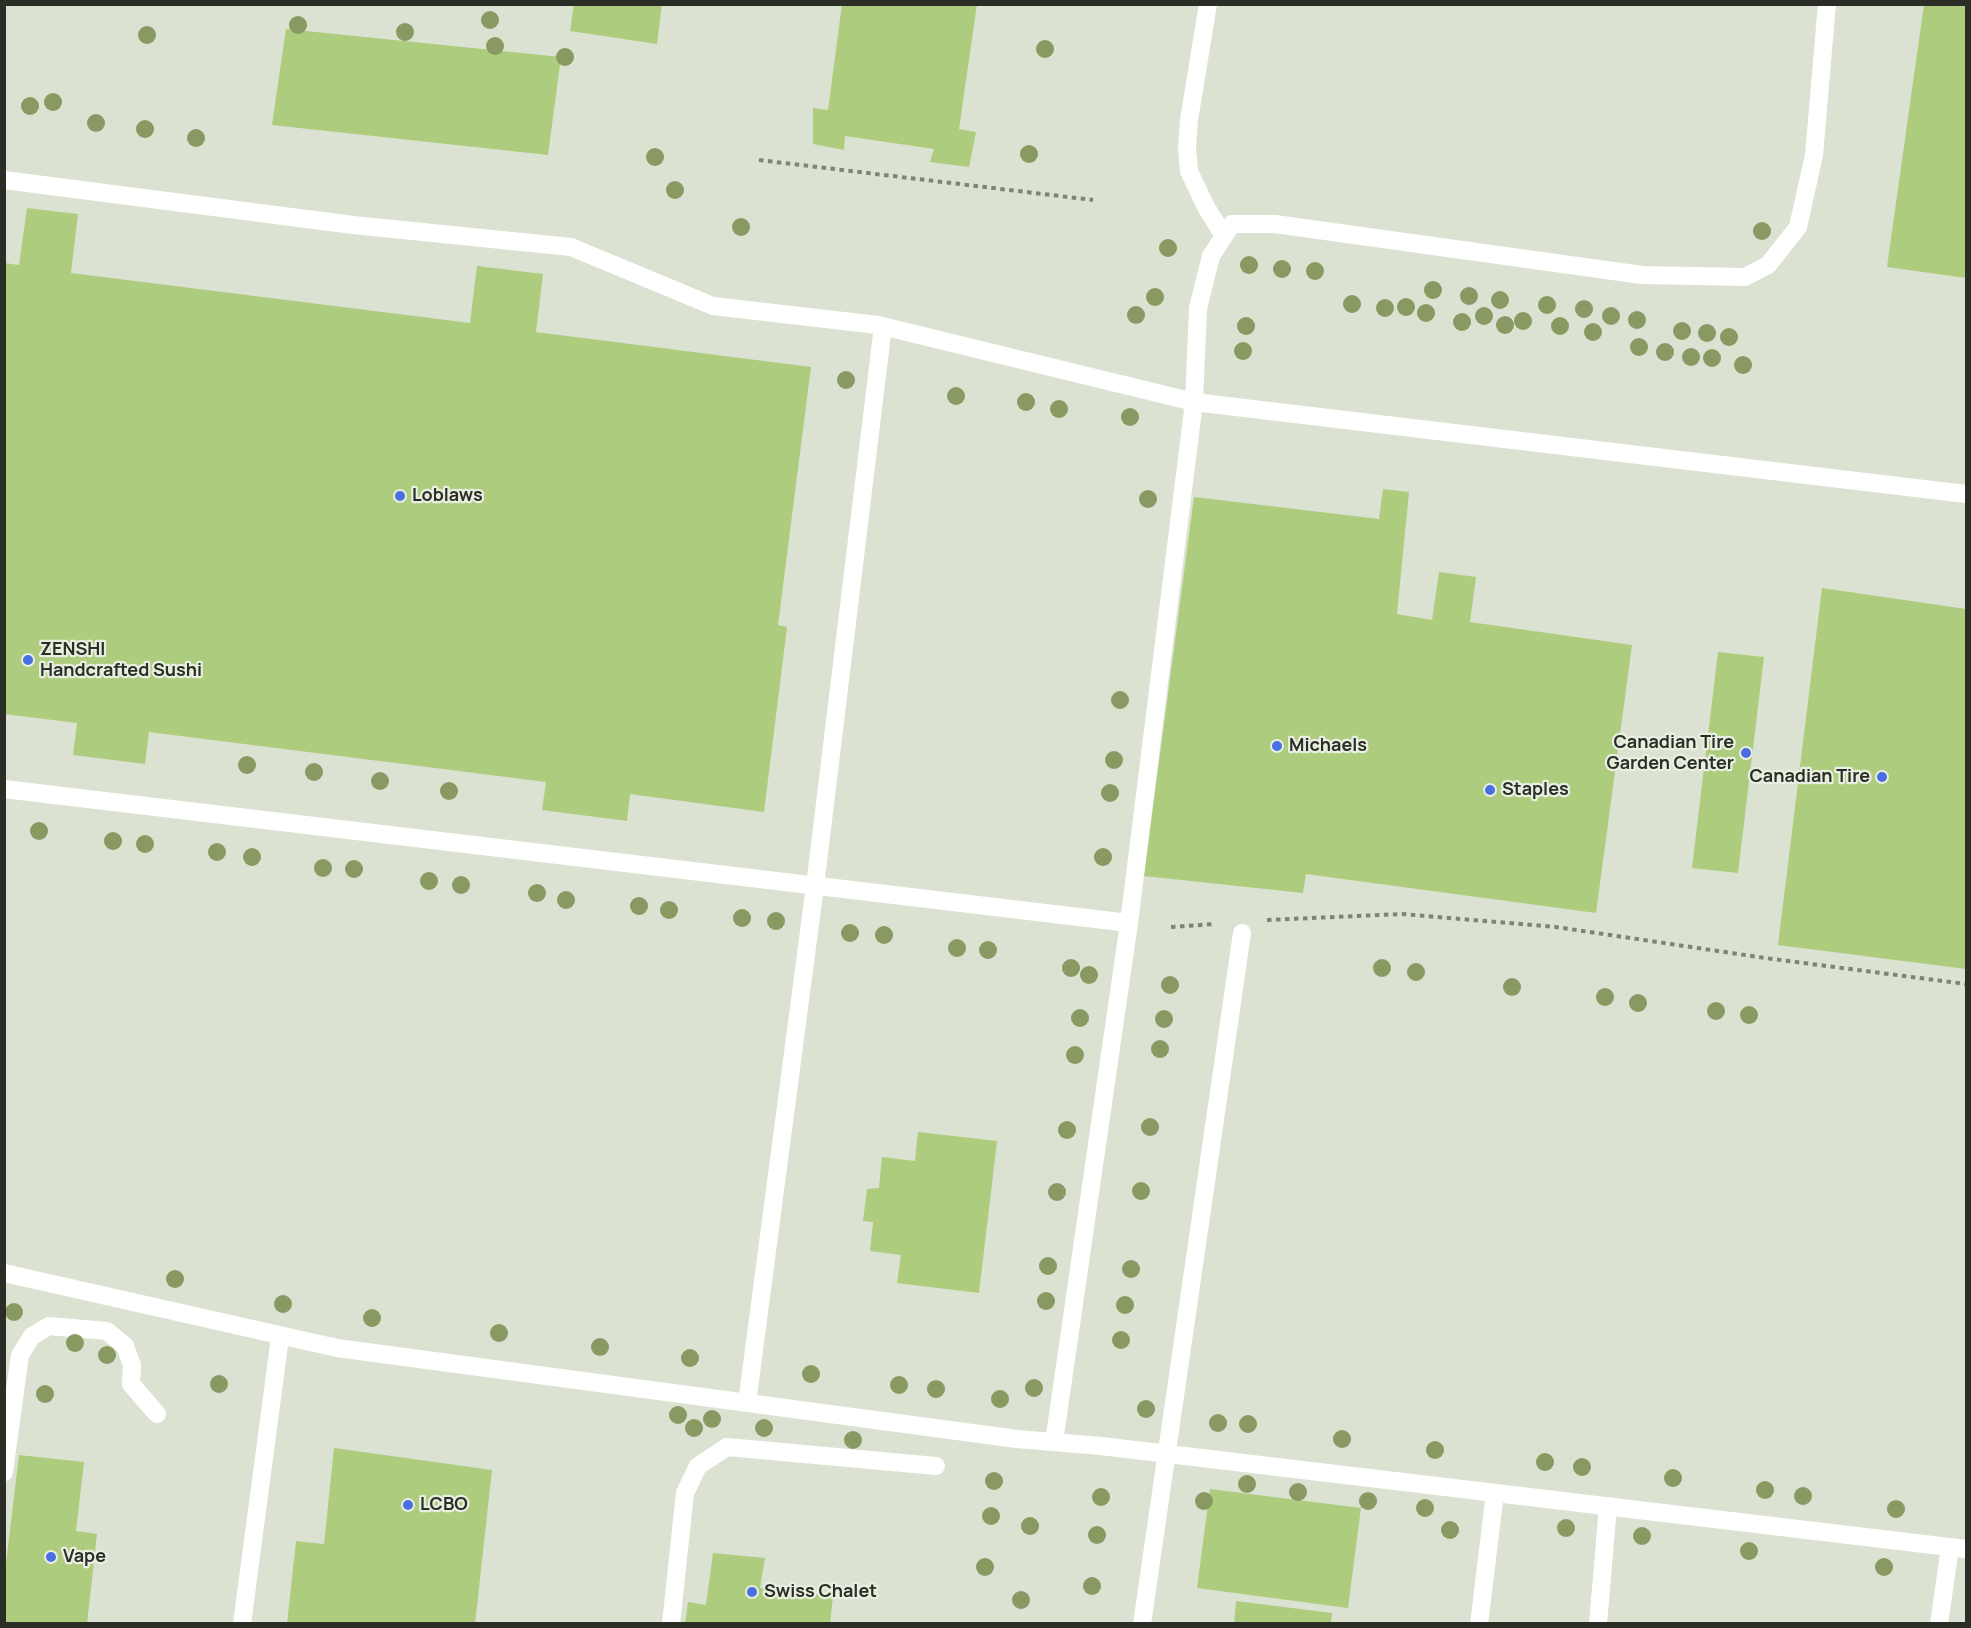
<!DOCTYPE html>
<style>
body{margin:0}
#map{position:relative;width:1971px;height:1628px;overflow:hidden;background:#dbe2d2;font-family:Manrope,sans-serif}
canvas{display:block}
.frame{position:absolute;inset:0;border:6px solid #2b2d27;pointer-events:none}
</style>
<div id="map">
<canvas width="1971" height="1628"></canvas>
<div class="frame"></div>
</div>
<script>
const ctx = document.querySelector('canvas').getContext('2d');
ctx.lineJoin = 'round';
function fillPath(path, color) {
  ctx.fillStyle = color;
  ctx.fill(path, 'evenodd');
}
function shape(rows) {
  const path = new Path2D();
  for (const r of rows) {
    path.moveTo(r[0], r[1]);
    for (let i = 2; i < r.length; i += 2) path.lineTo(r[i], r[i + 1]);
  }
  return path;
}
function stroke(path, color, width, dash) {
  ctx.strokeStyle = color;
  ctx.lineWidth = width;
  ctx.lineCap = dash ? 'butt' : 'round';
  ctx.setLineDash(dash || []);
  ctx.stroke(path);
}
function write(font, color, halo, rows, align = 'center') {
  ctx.font = font + ' Manrope,sans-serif';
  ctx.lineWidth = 4.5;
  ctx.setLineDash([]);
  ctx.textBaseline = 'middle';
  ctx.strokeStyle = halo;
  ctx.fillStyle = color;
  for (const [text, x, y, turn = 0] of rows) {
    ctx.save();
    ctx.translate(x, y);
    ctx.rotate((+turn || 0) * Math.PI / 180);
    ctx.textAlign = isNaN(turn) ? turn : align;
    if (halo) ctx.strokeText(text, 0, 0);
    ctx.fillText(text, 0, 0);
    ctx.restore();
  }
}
fillPath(shape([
 [574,4,662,4,657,44,570,31],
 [842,4,977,4,959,129,976,132,969,167,930,162,934,149,845,136,844,150,813,144,813,108,828,110],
 [1924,4,1966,4,1966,278,1887,267],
 [286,29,561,57,548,155,272,125],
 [27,208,78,214,71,273,470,323,477,266,543,274,536,332,811,367,778,625,787,627,764,812,630,794,627,821,542,810,546,782,149,732,145,764,73,755,77,723,4,714,4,263,19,265],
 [1383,489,1409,492,1397,614,1432,620,1439,572,1476,577,1470,622,1632,645,1596,913,1306,874,1303,893,1144,876,1194,497,1379,519],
 [1822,588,1966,609,1966,969,1778,945],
 [1718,652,1764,657,1738,873,1692,868],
 [918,1132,997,1141,979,1293,897,1283,901,1255,870,1251,873,1222,863,1221,867,1189,879,1188,882,1157,915,1161],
 [334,1448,492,1470,475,1624,287,1624,296,1541,324,1544],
 [19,1455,84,1462,76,1531,97,1534,87,1624,4,1624,4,1580],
 [1210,1489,1361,1508,1348,1608,1197,1588],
 [713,1553,765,1558,760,1588,833,1596,830,1624,685,1624,688,1602,706,1605],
 [1236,1601,1332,1613,1331,1624,1234,1624]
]), '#adcc7e');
stroke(shape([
 [759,160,1093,200],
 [1267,920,1402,914,1556,927,1765,958,1966,984],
 [1171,927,1215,924]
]), '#7e8378', 4, [4.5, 4.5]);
stroke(shape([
 [1208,4,1189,120,1187,148,1189,171,1206,207,1224,236],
 [4,180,353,225,571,247,713,306,878,325,1194,402,1198,308,1211,256,1232,224,1275,224,1642,275,1745,277,1768,265,1798,227,1814,155,1827,4],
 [4,789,1129,923],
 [4,1273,337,1348,1017,1439,1101,1446,1966,1549],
 [747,1403,815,886,883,326],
 [1054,1442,1129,923,1194,402,1966,494],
 [4,1472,20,1355,32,1336,49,1326,107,1331,125,1346,132,1365,131,1384,157,1414],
 [242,1624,280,1337],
 [671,1624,685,1493,698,1466,727,1447,936,1466],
 [1142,1624,1242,933],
 [1479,1624,1495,1493],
 [1598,1624,1608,1506],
 [1939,1624,1950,1547]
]), '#fff', 18);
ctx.fillStyle = '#889a62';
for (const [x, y] of [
 [490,20],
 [298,25],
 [405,32],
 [147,35],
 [495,46],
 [1045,49],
 [565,57],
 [53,102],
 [30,106],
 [96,123],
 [145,129],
 [196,138],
 [1029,154],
 [655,157],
 [675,190],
 [741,227],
 [1762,231],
 [1168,248],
 [1249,265],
 [1282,269],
 [1315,271],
 [1433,290],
 [1469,296],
 [1155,297],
 [1500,300],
 [1352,304],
 [1547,305],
 [1406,307],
 [1385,308],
 [1584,309],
 [1426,313],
 [1136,315],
 [1484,316],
 [1611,316],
 [1637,320],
 [1523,321],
 [1462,322],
 [1505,325],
 [1246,326],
 [1560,326],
 [1682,331],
 [1593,332],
 [1707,333],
 [1729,337],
 [1639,347],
 [1243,351],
 [1665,352],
 [1691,357],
 [1712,358],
 [1743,365],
 [846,380],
 [956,396],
 [1026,402],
 [1059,409],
 [1130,417],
 [1148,499],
 [1120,700],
 [1114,760],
 [247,765],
 [314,772],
 [380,781],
 [449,791],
 [1110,793],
 [39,831],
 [113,841],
 [145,844],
 [217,852],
 [252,857],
 [1103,857],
 [323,868],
 [354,869],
 [429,881],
 [461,885],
 [537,893],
 [566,900],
 [639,906],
 [669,910],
 [742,918],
 [776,921],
 [850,933],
 [884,935],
 [957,948],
 [988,950],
 [1071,968],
 [1382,968],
 [1416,972],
 [1089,975],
 [1170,985],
 [1512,987],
 [1605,997],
 [1638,1003],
 [1716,1011],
 [1749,1015],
 [1080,1018],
 [1164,1019],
 [1160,1049],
 [1075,1055],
 [1150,1127],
 [1067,1130],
 [1141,1191],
 [1057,1192],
 [1048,1266],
 [1131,1269],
 [175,1279],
 [1046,1301],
 [283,1304],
 [1125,1305],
 [14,1312],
 [372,1318],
 [499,1333],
 [1121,1340],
 [75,1343],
 [600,1347],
 [107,1355],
 [690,1358],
 [811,1374],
 [219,1384],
 [899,1385],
 [1034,1388],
 [936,1389],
 [45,1394],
 [1000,1399],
 [1146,1409],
 [678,1415],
 [712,1419],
 [1218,1423],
 [1248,1424],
 [694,1428],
 [764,1428],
 [1342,1439],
 [853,1440],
 [1435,1450],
 [1545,1462],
 [1582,1467],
 [1673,1478],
 [994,1481],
 [1247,1484],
 [1765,1490],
 [1298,1492],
 [1803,1496],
 [1101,1497],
 [1204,1501],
 [1368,1501],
 [1425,1508],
 [1896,1509],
 [991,1516],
 [1030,1526],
 [1566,1528],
 [1450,1530],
 [1097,1535],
 [1642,1536],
 [1749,1551],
 [985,1567],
 [1884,1567],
 [1092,1586],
 [1021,1600]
]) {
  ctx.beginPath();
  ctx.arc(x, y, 9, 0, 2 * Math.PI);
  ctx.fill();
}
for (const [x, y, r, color] of [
 [400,496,6,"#4a6fe2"],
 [28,660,6,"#4a6fe2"],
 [1277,746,6,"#4a6fe2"],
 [1746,753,6,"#4a6fe2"],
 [1882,777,6,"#4a6fe2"],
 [1490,790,6,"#4a6fe2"],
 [408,1505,6,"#4a6fe2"],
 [51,1557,6,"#4a6fe2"],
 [752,1592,6,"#4a6fe2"]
]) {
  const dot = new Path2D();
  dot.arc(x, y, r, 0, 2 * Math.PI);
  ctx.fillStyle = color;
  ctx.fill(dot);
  stroke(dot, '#e8efdf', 2);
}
write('bold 18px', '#2b2d27', '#e8efdf', [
 ["Loblaws",412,496],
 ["ZENSHI",40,650],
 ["Handcrafted Sushi",40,671],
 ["Canadian Tire",1734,743,"right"],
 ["Garden Center",1734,764,"right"],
 ["Michaels",1289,746],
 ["Canadian Tire",1870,777,"right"],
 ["Staples",1502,790],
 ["LCBO",420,1505],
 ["Vape",63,1557],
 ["Swiss Chalet",764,1592]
], 'left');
</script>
